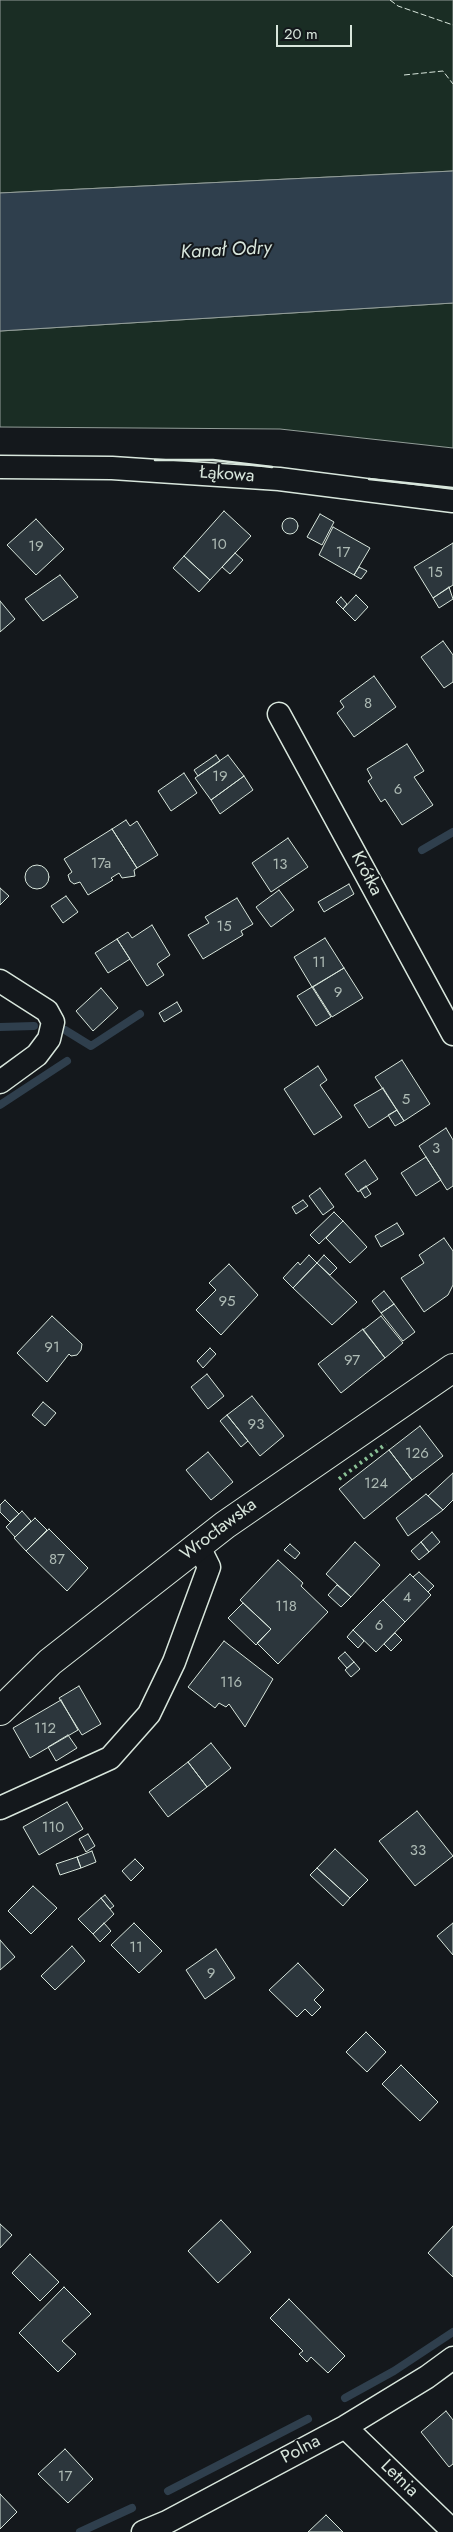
<!DOCTYPE html>
<meta charset="utf-8">
<style>
body{margin:0}
#map{position:relative;width:453px;height:2532px;overflow:hidden;background:#14181c;font-family:Jost,sans-serif}
canvas{display:block}
.scale{position:absolute;left:276px;top:25px;width:76px;height:22px;box-sizing:border-box;border:2px solid #d8e6dc;border-top:0;padding-left:6px;font-size:15px;line-height:18px;white-space:nowrap;color:#d8e6dc;-webkit-text-stroke:4px #14181c;paint-order:stroke}
</style>
<div id="map">
<canvas width="453" height="2532"></canvas>
<div class="scale">20 m</div>
</div>
<script>
const ctx = document.querySelector('canvas').getContext('2d');
ctx.lineJoin = 'round';
function fillPath(path, color) {
  ctx.fillStyle = color;
  ctx.fill(path, 'evenodd');
}
function shape(rows) {
  const path = new Path2D();
  for (const r of rows) {
    if (r.length === 3) {
      path.moveTo(r[0] + r[2], r[1]);
      path.arc(r[0], r[1], r[2], 0, 2 * Math.PI);
      continue;
    }
    path.moveTo(r[0], r[1]);
    for (let i = 2; i < r.length; i += 2) path.lineTo(r[i], r[i + 1]);
  }
  return path;
}
function stroke(path, color, width, dash) {
  ctx.strokeStyle = color;
  ctx.lineWidth = width;
  ctx.lineCap = dash ? 'butt' : 'round';
  ctx.setLineDash(dash || []);
  ctx.stroke(path);
}
function write(font, color, halo, rows, align = 'center') {
  ctx.font = font + ' Jost,sans-serif';
  ctx.lineWidth = 4;
  ctx.setLineDash([]);
  ctx.textBaseline = 'middle';
  ctx.strokeStyle = halo;
  ctx.fillStyle = color;
  for (const [text, x, y, turn = 0] of rows) {
    ctx.save();
    ctx.translate(x, y);
    ctx.rotate((+turn || 0) * Math.PI / 180);
    ctx.textAlign = isNaN(turn) ? turn : align;
    if (halo) ctx.strokeText(text, 0, 0);
    ctx.fillText(text, 0, 0);
    ctx.restore();
  }
}
const green = shape([
 [0,0,453,0,453,171,0,193,0,0],
 [453,303,453,448,280,429,0,427,0,331,453,303]
]);
fillPath(green, '#1a2d24');
stroke(green, '#939e99', 1);
const water = shape([
 [453,171,453,303,0,331,0,193,453,171]
]);
fillPath(water, '#2f3f4d');
stroke(water, '#939e99', 1);
stroke(shape([
 [422,850,453,832],
 [0,1027,34,1026],
 [65,1030,91,1046,140,1014],
 [0,1105,67,1061],
 [345,2398,394,2371,453,2332],
 [168,2491,308,2419],
 [80,2532,132,2508]
]), '#2f3f4d', 8);
const building = shape([
 [224,511,251,536,210,580,184,556,224,511],
 [320,514,334,522,322,545,307,537,320,514],
 [290,526,8],
 [36,519,64,549,36,575,7,545,36,519],
 [333,527,370,548,354,575,319,555,333,527],
 [453,543,453,585,433,598,414,567,453,543],
 [235,553,243,560,230,574,222,567,235,553],
 [184,556,210,580,199,592,173,568,184,556],
 [359,567,367,571,361,579,354,575,359,567],
 [60,575,78,597,43,621,25,599,60,575],
 [449,587,453,599,439,608,433,598,449,587],
 [356,595,368,607,355,621,343,609,356,595],
 [341,597,347,604,343,609,336,602,341,597],
 [0,601,15,619,0,632,0,601],
 [443,641,453,655,453,682,444,688,421,657,443,641],
 [374,676,396,707,354,737,337,713,344,707,340,701,374,676],
 [407,744,424,771,414,777,433,805,402,825,385,799,381,802,368,781,372,778,367,769,407,744],
 [216,755,220,761,198,776,194,770,216,755],
 [228,755,244,776,211,800,195,778,228,755],
 [184,773,197,793,171,811,158,791,184,773],
 [244,776,253,790,220,814,211,800,244,776],
 [126,820,130,826,137,821,158,855,137,868,112,829,126,820],
 [112,829,137,868,134,870,135,876,122,878,119,873,111,878,113,880,88,895,80,882,74,884,70,881,68,875,72,872,64,859,112,829],
 [288,838,308,867,271,892,252,863,288,838],
 [37,877,12],
 [349,884,354,894,324,912,318,902,349,884],
 [0,888,9,896,0,905,0,888],
 [279,890,294,910,271,927,256,907,279,890],
 [66,896,78,912,63,923,51,906,66,896],
 [237,898,253,924,241,931,243,935,203,959,188,935,209,923,205,917,237,898],
 [152,925,170,955,157,964,164,975,147,986,117,939,128,932,132,938,152,925],
 [325,938,344,968,312,987,294,957,325,938],
 [117,939,130,959,108,973,95,953,117,939],
 [344,968,363,998,332,1017,313,987,344,968],
 [312,987,331,1017,316,1026,297,996,312,987],
 [101,988,118,1008,93,1031,76,1011,101,988],
 [177,1002,182,1011,164,1022,159,1013,177,1002],
 [402,1060,430,1104,404,1121,375,1077,402,1060],
 [318,1066,327,1080,320,1085,342,1117,314,1135,284,1089,318,1066],
 [383,1088,397,1110,369,1128,354,1105,383,1088],
 [397,1110,404,1121,395,1126,388,1115,397,1110],
 [446,1128,453,1140,453,1186,447,1190,419,1146,446,1128],
 [426,1157,441,1180,416,1196,401,1173,426,1157],
 [365,1160,378,1179,358,1192,345,1174,365,1160],
 [366,1186,371,1194,365,1198,360,1190,366,1186],
 [320,1188,334,1207,323,1215,309,1196,320,1188],
 [303,1200,308,1206,296,1214,292,1207,303,1200],
 [334,1212,343,1221,319,1244,310,1235,334,1212],
 [343,1221,367,1247,350,1263,326,1238,343,1221],
 [397,1223,404,1234,381,1247,375,1236,397,1223],
 [444,1238,453,1251,453,1285,448,1295,424,1312,401,1278,424,1263,419,1255,444,1238],
 [309,1255,317,1263,293,1288,283,1278,298,1262,300,1265,309,1255],
 [324,1255,337,1268,330,1275,317,1263,324,1255],
 [317,1263,357,1302,332,1325,293,1288,317,1263],
 [229,1264,258,1295,221,1335,196,1310,216,1290,209,1283,229,1264],
 [384,1291,394,1304,381,1313,372,1301,384,1291],
 [394,1304,415,1332,403,1341,381,1313,394,1304],
 [52,1316,82,1344,81,1350,77,1355,71,1356,69,1354,47,1382,17,1353,52,1316],
 [381,1316,403,1343,385,1358,363,1330,381,1316],
 [363,1329,385,1358,341,1393,318,1364,363,1329],
 [210,1348,216,1354,203,1368,197,1361,210,1348],
 [207,1374,224,1396,208,1409,191,1387,207,1374],
 [252,1396,284,1436,260,1456,227,1415,252,1396],
 [43,1402,56,1413,45,1426,32,1415,43,1402],
 [227,1415,248,1441,241,1447,220,1421,227,1415],
 [420,1426,443,1456,412,1480,389,1450,420,1426],
 [389,1450,412,1480,364,1519,339,1489,389,1450],
 [208,1452,233,1482,211,1500,186,1470,208,1452],
 [453,1473,453,1500,443,1510,428,1496,453,1473],
 [426,1494,443,1510,408,1536,396,1518,426,1494],
 [5,1500,19,1514,10,1522,0,1512,0,1505,5,1500],
 [22,1511,31,1521,15,1537,6,1527,22,1511],
 [35,1518,47,1530,26,1551,14,1538,35,1518],
 [49,1529,88,1568,67,1591,26,1551,49,1529],
 [432,1532,440,1542,429,1552,421,1542,432,1532],
 [355,1542,380,1565,351,1597,326,1574,355,1542],
 [421,1542,429,1552,419,1560,411,1551,421,1542],
 [290,1544,300,1553,295,1559,284,1550,290,1544],
 [278,1560,303,1583,301,1586,328,1612,278,1664,257,1643,271,1629,240,1600,278,1560],
 [419,1572,434,1586,428,1592,413,1577,419,1572],
 [410,1574,431,1595,405,1622,383,1600,410,1574],
 [337,1585,351,1597,341,1607,328,1595,337,1585],
 [383,1600,405,1622,376,1652,353,1630,383,1600],
 [243,1603,271,1629,256,1645,228,1618,243,1603],
 [353,1630,364,1641,358,1648,347,1637,353,1630],
 [395,1633,402,1640,391,1651,384,1644,395,1633],
 [224,1641,273,1679,245,1727,229,1704,226,1707,219,1703,215,1708,188,1687,224,1641],
 [345,1652,354,1662,347,1668,338,1658,345,1652],
 [354,1662,360,1669,351,1677,345,1670,354,1662],
 [79,1686,101,1724,82,1735,59,1698,79,1686],
 [61,1700,78,1730,30,1758,13,1728,61,1700],
 [68,1735,77,1748,56,1761,48,1747,68,1735],
 [211,1743,231,1768,207,1787,188,1762,211,1743],
 [188,1762,207,1787,168,1817,149,1792,188,1762],
 [67,1802,83,1829,39,1855,23,1827,67,1802],
 [417,1811,453,1856,415,1886,379,1841,417,1811],
 [88,1834,95,1846,86,1852,79,1839,88,1834],
 [335,1849,368,1880,350,1898,317,1868,335,1849],
 [92,1851,96,1862,81,1868,77,1857,92,1851],
 [77,1857,81,1868,60,1875,56,1864,77,1857],
 [135,1859,144,1868,131,1881,122,1871,135,1859],
 [317,1868,350,1898,343,1906,310,1875,317,1868],
 [33,1886,57,1908,31,1934,8,1911,33,1886],
 [105,1895,114,1906,110,1909,101,1898,105,1895],
 [101,1898,114,1914,93,1934,78,1919,101,1898],
 [104,1923,111,1931,100,1942,93,1934,104,1923],
 [134,1923,162,1951,139,1973,111,1945,134,1923],
 [453,1923,453,1955,437,1936,453,1923],
 [0,1940,15,1957,0,1970,0,1940],
 [72,1946,85,1961,55,1990,41,1976,72,1946],
 [216,1949,235,1978,205,1999,186,1970,216,1949],
 [298,1963,324,1990,314,2000,321,2007,312,2016,305,2009,297,2017,269,1990,298,1963],
 [366,2032,386,2052,367,2072,346,2052,366,2032],
 [401,2065,438,2102,420,2121,382,2084,401,2065],
 [221,2220,251,2252,218,2283,188,2251,221,2220],
 [0,2224,12,2235,0,2248,0,2224],
 [453,2226,453,2277,428,2253,453,2226],
 [30,2254,59,2282,40,2301,12,2273,30,2254],
 [64,2287,91,2314,62,2341,76,2354,58,2372,19,2333,64,2287],
 [289,2299,345,2356,328,2373,311,2357,307,2362,299,2354,303,2351,270,2318,289,2299],
 [446,2411,453,2420,453,2464,449,2467,421,2432,446,2411],
 [65,2449,93,2479,68,2503,38,2474,65,2449],
 [0,2494,17,2512,0,2529,0,2494],
 [326,2515,343,2532,308,2532,326,2515]
]);
fillPath(building, '#2c363c');
stroke(building, '#d8e6dc', 1);
const minor = shape([
 [0,467,112,468,279,479,453,501],
 [279,714,453,1034],
 [0,981,47,1011,53,1022,49,1039,37,1055,0,1082],
 [0,1808,110,1758,149,1714,174,1662,209,1567,198,1545],
 [345,2427,453,2531],
 [143,2532,167,2522,345,2427,427,2377,453,2358]
]);
const secondary = shape([
 [0,1711,50,1662,225,1525,453,1368]
]);
stroke(minor, '#d8e6dc', 25);
stroke(secondary, '#d8e6dc', 30);
stroke(minor, '#14181c', 22);
stroke(secondary, '#14181c', 28);
stroke(shape([
 [339,1479,386,1444]
]), '#8ac095', 4, [2.5, 4]);
stroke(shape([
 [390,0,398,6,453,25],
 [404,75,443,71,453,84]
]), '#d8e6dc', 1, [6, 2.5]);
stroke(shape([
 [155,460,213,460,272,467],
 [369,479,453,488]
]), '#d8e6dc', 2.5);
write('15px', '#adbab4', null, [
 ["10",219,545],
 ["19",36,547],
 ["17",343,553],
 ["15",435,573],
 ["8",368,704],
 ["19",220,777],
 ["6",398,790],
 ["17a",101,864],
 ["13",280,865],
 ["15",224,927],
 ["11",319,963],
 ["9",338,993],
 ["5",406,1100],
 ["3",436,1149],
 ["95",227,1302],
 ["91",52,1348],
 ["97",352,1361],
 ["93",256,1425],
 ["126",417,1454],
 ["124",376,1484],
 ["87",57,1560],
 ["4",407,1598],
 ["118",286,1607],
 ["6",379,1626],
 ["116",231,1683],
 ["112",45,1729],
 ["110",53,1828],
 ["33",418,1851],
 ["11",136,1948],
 ["9",211,1974],
 ["17",65,2477]
]);
write('18px', '#d8e6dc', '#14181c', [
 ["Łąkowa",227,475,4],
 ["Krótka",366,874,62],
 ["Wrocławska",219,1530,-37],
 ["Polna",301,2450,-28],
 ["Letnia",399,2479,44]
]);
write('italic 19px', '#d8e6dc', '#14181c', [
 ["Kanał Odry",226,251,-3]
]);
</script>
